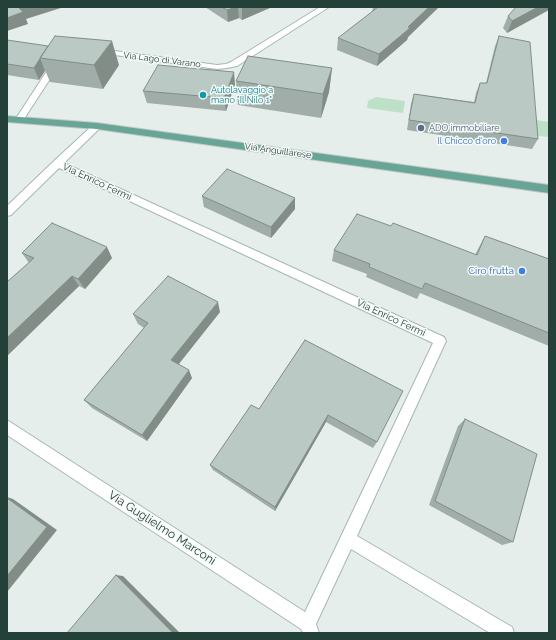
<!DOCTYPE html>
<style>
body{margin:0}
#map{position:relative;width:556px;height:640px;overflow:hidden;background:#e5eeea;font-family:Raleway,sans-serif}
canvas{display:block}
.frame{position:absolute;inset:0;border:8px solid #234139;pointer-events:none}
</style>
<div id="map">
<canvas width="556" height="640"></canvas>
<div class="frame"></div>
</div>
<script>
const ctx = document.querySelector('canvas').getContext('2d');
ctx.lineJoin = 'round';
function fillPath(path, color) {
  ctx.fillStyle = color;
  ctx.fill(path, 'evenodd');
}
function shape(rows) {
  const path = new Path2D();
  for (const r of rows) {
    path.moveTo(r[0], r[1]);
    for (let i = 2; i < r.length; i += 2) path.lineTo(r[i], r[i + 1]);
  }
  return path;
}
function stroke(path, color, width, dash) {
  ctx.strokeStyle = color;
  ctx.lineWidth = width;
  ctx.lineCap = dash ? 'butt' : 'round';
  ctx.setLineDash(dash || []);
  ctx.stroke(path);
}
function write(font, color, halo, rows, align = 'center') {
  ctx.font = font + ' Raleway,sans-serif';
  ctx.lineWidth = 3;
  ctx.setLineDash([]);
  ctx.textBaseline = 'middle';
  ctx.strokeStyle = halo;
  ctx.fillStyle = color;
  for (const [text, x, y, turn = 0] of rows) {
    ctx.save();
    ctx.translate(x, y);
    ctx.rotate((+turn || 0) * Math.PI / 180);
    ctx.textAlign = isNaN(turn) ? turn : align;
    if (halo) ctx.strokeText(text, 0, 0);
    ctx.fillText(text, 0, 0);
    ctx.restore();
  }
}
fillPath(shape([
 [376,97,405,101,403,113,367,108,368,101],
 [530,119,549,122,549,137,531,135]
]), '#bde0c7');
const minor = shape([
 [320,7,329,7,237,66,227,68,217,69,100,53,96,51,100,49,217,65,226,64,231,62,320,7],
 [54,60,60,60,61,62,22,122,16,122,15,120,54,60],
 [97,123,101,126,100,128,64,163,444,337,446,341,357,536,512,627,514,633,490,633,351,549,316,624,319,633,303,633,301,629,7,435,7,420,305,612,433,343,59,168,11,215,7,216,7,206,54,161,94,124,97,123]
]);
const major = shape([
 [7,116,97,123,549,185,549,193,97,129,7,122,7,116]
]);
stroke(minor, '#a7b7b1', 2);
stroke(major, '#c1cac8', 2);
fillPath(minor, '#fff');
fillPath(major, '#68a596');
fillPath(shape([
 [205,7,272,7,242,20,239,18,228,22],
 [373,7,439,7,408,37,407,40,377,66,337,50,338,38,372,12],
 [549,7,507,33,503,28,508,16],
 [499,36,538,139,532,149,407,130,411,104,414,94,474,102,476,93,480,83,486,83,495,46],
 [7,40,119,65,103,89,50,82,45,70,39,80,7,75],
 [332,68,329,92,321,118,238,105,236,81],
 [235,84,226,111,147,103,143,91],
 [202,196,295,198,295,209,271,238,204,207],
 [391,226,475,255,479,247,485,236,549,259,549,346,420,293,417,299,366,277,367,274,332,261,334,250],
 [22,253,112,258,85,289,79,286,7,356,7,282,29,263],
 [220,312,178,364,192,378,147,441,92,408,84,400,144,328,138,324,133,314],
 [305,340,377,442,373,448,326,422,275,511,213,470,210,465,259,409],
 [465,419,513,542,502,545,429,505,458,426]
]), '#a0ada8');
fillPath(shape([
 [23,7,64,7,26,19,28,24,7,31,7,18,19,8],
 [236,7,238,7,239,18,228,22,227,10],
 [244,7,272,7,242,20,242,8],
 [429,7,439,7,408,37,407,40,377,66,379,54],
 [538,7,549,7,549,10,507,33,512,21],
 [112,41,119,65,103,89,94,65],
 [40,58,45,71,39,80,34,68],
 [332,68,329,92,321,118,323,94],
 [234,72,235,84,226,111,224,98],
 [295,198,295,209,271,238,271,227],
 [107,247,112,258,85,289,78,279],
 [72,276,79,286,7,356,7,338],
 [218,302,220,312,175,369,171,360],
 [189,370,192,378,147,441,142,435],
 [328,415,326,422,275,511,275,507],
 [7,497,13,499,57,530,7,592],
 [116,575,123,576,180,633,173,633]
]), '#828d88');
const building = shape([
 [7,7,23,7,19,8,23,12,7,18,7,7],
 [222,7,236,7,227,10,222,7],
 [378,7,429,7,408,27,410,28,379,54,338,38,378,7],
 [516,7,538,7,512,21,508,16,516,7],
 [55,36,112,41,94,65,40,58,55,36],
 [499,36,530,42,538,139,409,120,414,94,475,103,480,83,487,83,499,36],
 [7,40,48,46,34,68,7,64,7,40],
 [248,56,332,68,323,94,236,81,248,56],
 [158,65,234,72,224,98,143,91,158,65],
 [227,169,295,198,271,227,202,196,227,169],
 [357,214,391,226,393,223,477,255,485,236,549,259,549,333,425,283,422,289,369,267,370,264,334,250,357,214],
 [52,223,107,247,78,279,72,276,7,338,7,282,34,258,22,253,52,223],
 [168,276,218,302,171,360,189,370,142,435,84,400,148,323,133,314,168,276],
 [305,340,403,391,377,442,328,415,275,507,210,465,251,405,259,409,305,340],
 [465,419,537,454,513,542,435,501,465,419],
 [7,498,47,527,7,576,7,498],
 [116,575,173,633,67,633,116,575]
]);
fillPath(building, '#bac9c3');
stroke(building, '#828d88', 1);
for (const [x, y, r, color] of [
 [203,95,4,"#0f9aa8"],
 [421,128,4,"#5c6f8a"],
 [504,141,4,"#3f7fe0"],
 [522,271,4,"#3f7fe0"]
]) {
  const dot = new Path2D();
  dot.arc(x, y, r, 0, 2 * Math.PI);
  ctx.fillStyle = color;
  ctx.fill(dot);
  stroke(dot, '#f5faf8', 1.5);
}
write('9px', '#234139', '#f5faf8', [
 ["Via Lago di Varano",162,60,7],
 ["Via Anguillarese",278,151,8]
]);
write('9px', '#0d838f', '#f5faf8', [
 ["Autolavaggio a",211,90],
 ["mano \"Il Nilo 1\"",211,100]
], 'left');
write('9px', '#4e5e75', '#f5faf8', [
 ["ADO immobiliare",429,128]
], 'left');
write('9px', '#366cbe', '#f5faf8', [
 ["Il Chicco d'oro",496,141]
], 'right');
write('10px', '#234139', '#f5faf8', [
 ["Via Enrico Fermi",97,182,25],
 ["Via Enrico Fermi",391,318,25]
]);
write('10px', '#366cbe', '#f5faf8', [
 ["Ciro frutta",514,271]
], 'right');
write('12px', '#234139', '#f5faf8', [
 ["Via Guglielmo Marconi",162,528,33]
]);
</script>
